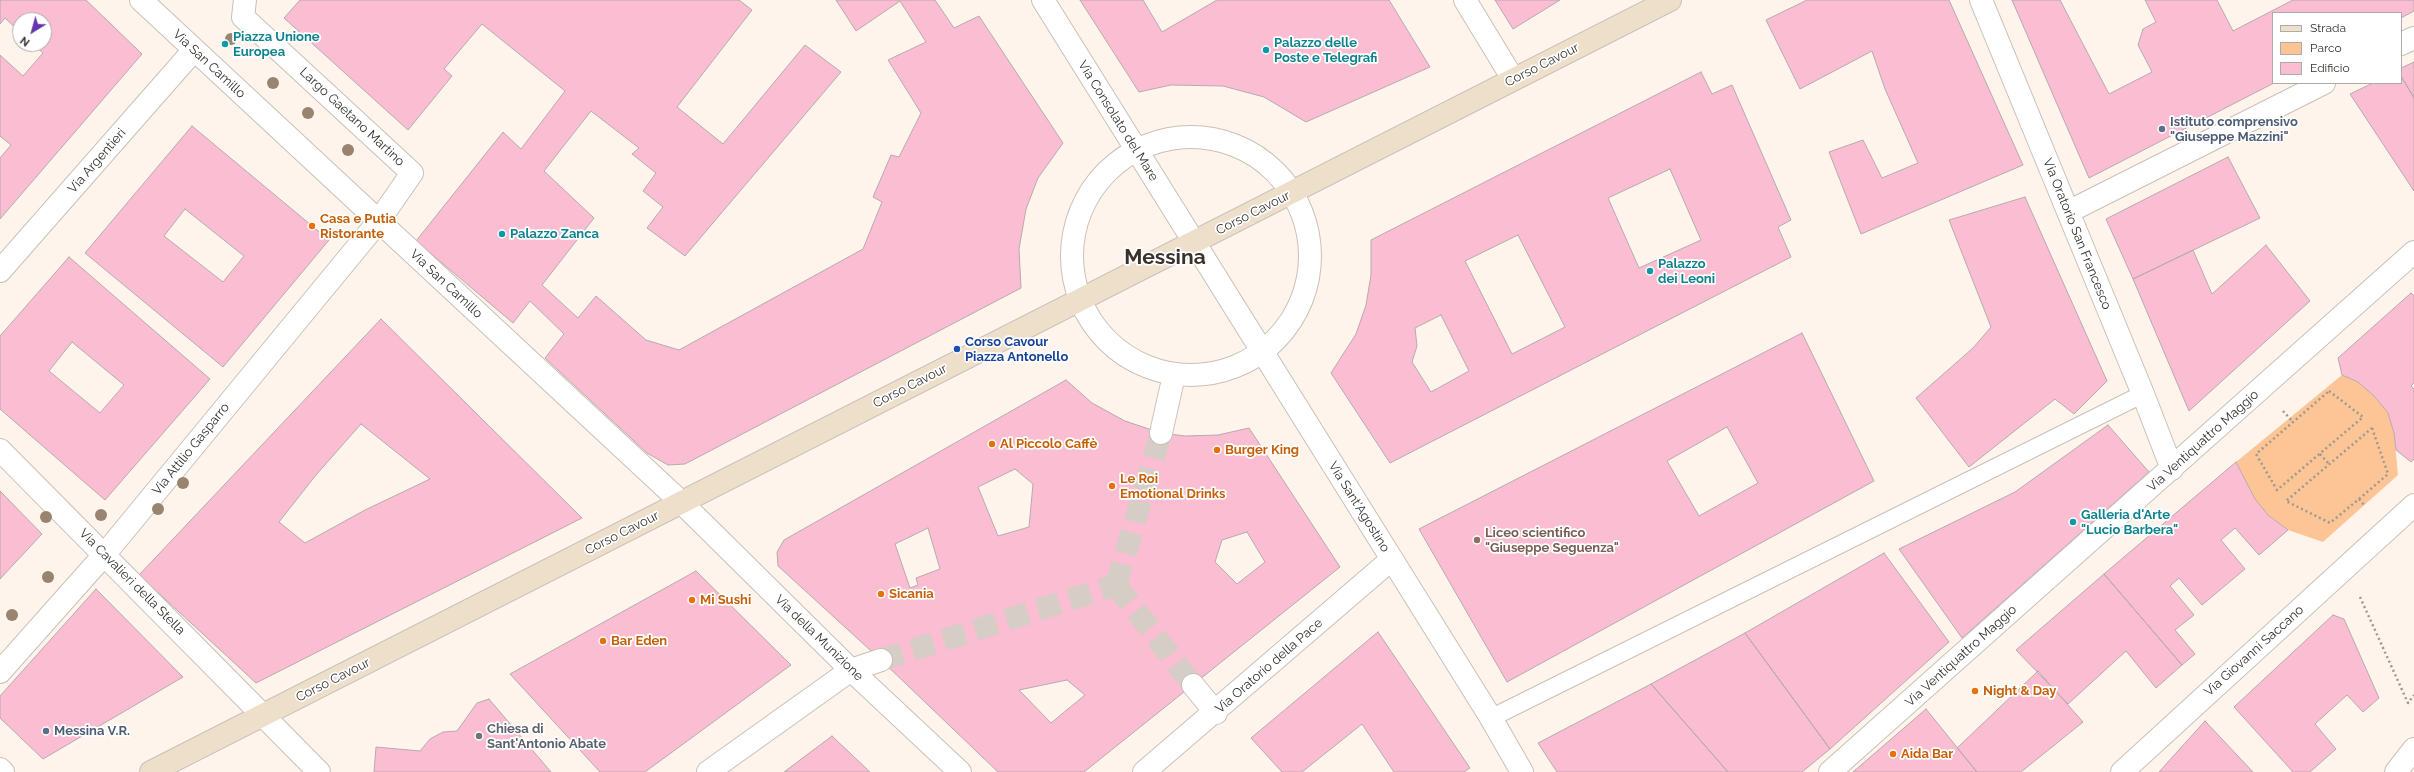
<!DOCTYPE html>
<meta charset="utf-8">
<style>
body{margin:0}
#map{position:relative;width:2414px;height:772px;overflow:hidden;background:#fef4ec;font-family:Raleway,sans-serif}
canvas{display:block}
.legend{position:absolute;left:2272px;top:12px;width:130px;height:72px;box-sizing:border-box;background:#fff;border:1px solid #adacab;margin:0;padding:5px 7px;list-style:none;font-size:12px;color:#33302d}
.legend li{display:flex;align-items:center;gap:8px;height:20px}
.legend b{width:20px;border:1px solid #adacab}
.north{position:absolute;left:12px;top:12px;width:40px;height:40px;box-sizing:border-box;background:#fff;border:1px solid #adacab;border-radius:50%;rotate:217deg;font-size:11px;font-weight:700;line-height:16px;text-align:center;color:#33302d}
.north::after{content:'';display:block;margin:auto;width:14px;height:18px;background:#6036ae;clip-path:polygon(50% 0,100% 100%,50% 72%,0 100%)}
</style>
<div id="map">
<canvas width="2414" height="772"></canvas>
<ul class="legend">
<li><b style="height:5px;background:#eedfcb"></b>Strada</li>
<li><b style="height:11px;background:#fdc595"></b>Parco</li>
<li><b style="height:11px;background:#fbbdd1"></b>Edificio</li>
</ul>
<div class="north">N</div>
</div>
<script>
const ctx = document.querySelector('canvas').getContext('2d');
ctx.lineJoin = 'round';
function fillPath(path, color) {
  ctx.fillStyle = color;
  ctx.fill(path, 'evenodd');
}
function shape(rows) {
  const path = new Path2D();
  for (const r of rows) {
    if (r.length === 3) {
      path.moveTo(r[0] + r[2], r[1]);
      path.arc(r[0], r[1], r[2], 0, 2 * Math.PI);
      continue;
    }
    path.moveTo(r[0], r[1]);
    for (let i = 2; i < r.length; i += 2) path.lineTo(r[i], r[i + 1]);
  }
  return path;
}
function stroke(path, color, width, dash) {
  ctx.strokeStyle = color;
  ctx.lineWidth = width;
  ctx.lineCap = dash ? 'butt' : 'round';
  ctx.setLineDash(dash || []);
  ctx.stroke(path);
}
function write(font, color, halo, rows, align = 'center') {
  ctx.font = font + ' Raleway,sans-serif';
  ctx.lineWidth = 3.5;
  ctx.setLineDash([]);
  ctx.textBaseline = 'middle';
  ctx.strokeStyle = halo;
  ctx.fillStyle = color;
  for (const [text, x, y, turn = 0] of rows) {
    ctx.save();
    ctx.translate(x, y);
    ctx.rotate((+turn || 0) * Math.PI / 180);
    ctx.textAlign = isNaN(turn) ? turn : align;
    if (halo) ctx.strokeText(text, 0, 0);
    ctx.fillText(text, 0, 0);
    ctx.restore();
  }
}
fillPath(shape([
 [2342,375,2358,382,2374,396,2388,413,2394,433,2398,475,2323,542,2288,530,2268,515,2255,499,2236,462]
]), '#fdc595');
const building = shape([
 [0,0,86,0,142,54,0,219,0,158,11,145,0,136,0,55,23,76,43,53,33,44,44,44,44,20,20,20,20,32,5,18,0,24,0,0],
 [300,0,739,0,752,10,677,107,723,144,805,45,841,72,685,256,647,228,663,207,643,191,656,173,632,154,639,148,591,111,544,171,594,218,542,285,578,318,596,296,646,340,679,350,863,249,882,202,873,197,891,155,899,157,921,113,888,60,926,42,900,1,856,31,836,0,935,0,954,28,979,16,1063,143,1038,178,1026,209,1019,249,1021,288,685,464,668,465,647,453,545,358,564,334,530,301,513,323,416,241,503,132,521,149,565,91,482,24,444,69,452,76,408,130,284,18,300,0],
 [1080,0,1143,0,1162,32,1217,0,1389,0,1430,67,1306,122,1264,97,1223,86,1171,85,1139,92,1080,0],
 [1495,0,1560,0,1513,29,1495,0],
 [1807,0,1949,0,2023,165,1861,234,1829,152,1863,140,1882,178,1918,163,1885,89,1872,51,1800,89,1766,20,1807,0],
 [2012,0,2060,0,2109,94,2152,72,2138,45,2143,29,2156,22,2145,0,2217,0,2233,31,2293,0,2414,0,2414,11,2401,18,2401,13,2273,13,2274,83,2089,178,2012,0],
 [2414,62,2414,98,2401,76,2401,68,2414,62],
 [1701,72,1712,94,1732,85,1791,220,1778,227,1791,257,1390,463,1331,373,1356,334,1366,305,1371,275,1371,240,1701,72],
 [1670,169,1701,240,1639,268,1608,198,1670,169],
 [1518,235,1565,327,1512,354,1465,261,1518,235],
 [1441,315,1469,371,1431,392,1412,362,1417,346,1415,328,1441,315],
 [2401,76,2414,98,2414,191,2350,94,2373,83,2401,83,2401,76],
 [192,126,329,240,223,367,85,253,192,126],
 [185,209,244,256,223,282,164,236,185,209],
 [2228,157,2260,218,2133,279,2106,219,2228,157],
 [2025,197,2107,381,2074,414,2055,399,1969,467,1916,398,1973,348,1991,327,1949,220,2025,197],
 [2266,245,2310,301,2189,411,2133,279,2193,250,2212,294,2266,245],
 [69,257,210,379,105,500,0,409,0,336,69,257],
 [72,342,124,385,100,413,49,371,72,342],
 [2411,293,2414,296,2414,383,2411,386,2414,389,2414,459,2411,462,2396,450,2394,433,2388,413,2374,396,2358,382,2342,375,2338,358,2411,293],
 [381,319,582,518,256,683,139,575,381,319],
 [361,424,430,479,365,510,305,543,279,522,316,475,361,424],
 [1802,333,1874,481,1507,682,1419,529,1802,333],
 [1727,427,1758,483,1699,516,1667,461,1727,427],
 [1066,380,1092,403,1125,421,1161,433,1185,436,1218,435,1249,428,1340,567,1084,772,998,772,881,660,778,566,777,552,784,540,1066,380],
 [1015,469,1033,484,1029,527,998,536,978,487,1015,469],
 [928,528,940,569,916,578,918,585,910,588,895,544,928,528],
 [1247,532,1265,562,1237,584,1215,562,1222,540,1247,532],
 [1067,680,1085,695,1051,723,1019,690,1067,680],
 [2108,425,2149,472,1962,638,1899,549,2015,492,2108,425],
 [2236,462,2255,499,2268,515,2288,530,2259,555,2235,528,2221,540,2245,569,2202,605,2179,578,2170,586,2194,615,2175,630,2195,654,2182,665,2104,574,2236,462],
 [0,491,42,534,0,579,0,491],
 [1884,553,1949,642,1830,749,1745,633,1884,553],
 [696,571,791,665,645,772,600,772,510,674,696,571],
 [2104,574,2182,665,2156,688,2126,651,2068,704,2016,650,2104,574],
 [96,589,183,677,43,759,0,718,0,696,96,589],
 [2333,615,2344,619,2379,698,2363,712,2347,695,2315,724,2336,749,2310,772,2293,772,2234,707,2333,615],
 [1378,632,1470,768,1464,772,1394,772,1362,724,1302,772,1282,772,1251,738,1378,632],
 [1745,633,1830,749,1802,772,1728,772,1651,684,1745,633],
 [2038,671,2083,722,2021,772,1977,772,1957,748,2038,671],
 [1651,684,1728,772,1557,772,1538,743,1651,684],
 [489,699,551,772,374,772,376,747,420,751,430,739,443,732,457,731,477,703,489,699],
 [1926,709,1977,772,1853,772,1926,709],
 [2205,721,2253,772,2159,772,2205,721],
 [832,736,870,772,784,772,832,736]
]);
fillPath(building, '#fbbdd1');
stroke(building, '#b6aaae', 1);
stroke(shape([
 [1116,585,1161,433],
 [1116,585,1193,685],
 [881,660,1116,585]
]), '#d5cdc6', 22, [22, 11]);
const lane = shape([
 [1491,718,2143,394]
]);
const street = shape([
 [141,0,681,502,851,670,960,772],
 [1043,0,1491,718,1522,772],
 [1465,0,1513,79],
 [1981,0,2143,394,2172,469],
 [2401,44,2414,38],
 [1191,256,119],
 [2068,212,2324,83],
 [0,271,194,50],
 [1161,433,1174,375],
 [0,450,319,772],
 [0,672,104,555,378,222,412,173,243,17,245,0],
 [1193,685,1216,713],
 [0,769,3,772],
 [708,772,851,670,881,660],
 [1144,772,1392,559],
 [1830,772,2414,252],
 [2122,772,2414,505],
 [2396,772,2414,749]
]);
const secondary = shape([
 [151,772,1670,0]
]);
stroke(lane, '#c9c0b8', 19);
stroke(street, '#c9c0b8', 24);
stroke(secondary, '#c9c0b8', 24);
stroke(shape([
 [2329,391,2363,417,2277,490,2256,454,2329,391],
 [2283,411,2293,422],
 [2372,428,2388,474,2359,499,2330,523,2286,501,2372,428],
 [2320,454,2329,464],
 [2359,499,2365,506],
 [2360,597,2408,703,2414,695]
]), '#9e9892', 2.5, [2, 3]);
stroke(lane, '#fff', 17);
stroke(street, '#fff', 22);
stroke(secondary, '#eedfcb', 22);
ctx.fillStyle = '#998470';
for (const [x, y] of [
 [231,39],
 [273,83],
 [308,113],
 [348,150],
 [183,483],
 [158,509],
 [101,515],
 [46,517],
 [48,577],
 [12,615]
]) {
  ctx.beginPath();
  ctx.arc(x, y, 6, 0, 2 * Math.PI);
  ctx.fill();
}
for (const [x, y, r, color] of [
 [225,44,4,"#0f9aa8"],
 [1266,50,4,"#0f9aa8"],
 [2162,129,4,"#5c6f8a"],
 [312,226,4,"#e8710a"],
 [502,234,4,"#0f9aa8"],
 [1650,271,4,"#0f9aa8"],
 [957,349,4,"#1a4fb4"],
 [992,444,4,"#e8710a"],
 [1217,450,4,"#e8710a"],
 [1112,486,4,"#e8710a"],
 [2073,522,4,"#0f9aa8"],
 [1477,540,4,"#8d6e63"],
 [881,594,4,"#e8710a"],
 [692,600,4,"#e8710a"],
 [603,641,4,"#e8710a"],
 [1975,691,4,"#e8710a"],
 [46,731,4,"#5c6f8a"],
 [479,736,4,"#6b7280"],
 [1893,754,4,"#e8710a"]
]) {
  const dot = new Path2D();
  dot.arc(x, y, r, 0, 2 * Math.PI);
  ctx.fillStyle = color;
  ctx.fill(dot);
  stroke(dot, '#fff', 1.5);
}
write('bold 13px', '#0d838f', '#fff', [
 ["Piazza Unione",233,37],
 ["Europea",233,52],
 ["Palazzo delle",1274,43],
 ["Poste e Telegrafi",1274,58],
 ["Palazzo Zanca",510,234],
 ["Palazzo",1658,264],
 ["dei Leoni",1658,279],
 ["Galleria d'Arte",2081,515],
 ["\"Lucio Barbera\"",2081,530]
], 'left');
write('13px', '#33302d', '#fff', [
 ["Via San Camillo",209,64,43],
 ["Corso Cavour",1542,65,-27],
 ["Largo Gaetano Martino",352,117,43],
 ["Via Consolato del Mare",1118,121,58],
 ["Via Argentieri",97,161,-49],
 ["Corso Cavour",1253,213,-27],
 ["Via Oratorio San Francesco",2077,234,68],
 ["Via San Camillo",446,284,43],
 ["Corso Cavour",910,386,-27],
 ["Via Ventiquattro Maggio",2203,441,-42],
 ["Via Attilio Gasparro",191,449,-51],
 ["Via Sant'Agostino",1359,507,58],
 ["Corso Cavour",622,533,-27],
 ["Via Cavalieri della Stella",132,582,45],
 ["Via della Munizione",819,638,44],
 ["Via Giovanni Saccano",2254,651,-42],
 ["Via Ventiquattro Maggio",1961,656,-42],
 ["Via Oratorio della Pace",1269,666,-41],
 ["Corso Cavour",333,680,-27]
]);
write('bold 13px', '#4e5e75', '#fff', [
 ["Istituto comprensivo",2170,122],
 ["\"Giuseppe Mazzini\"",2170,137],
 ["Messina V.R.",54,731]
], 'left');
write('bold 13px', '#c56008', '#fff', [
 ["Casa e Putia",320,219],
 ["Ristorante",320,234],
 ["Al Piccolo Caffè",1000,444],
 ["Burger King",1225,450],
 ["Le Roi",1120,479],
 ["Emotional Drinks",1120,494],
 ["Sicania",889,594],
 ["Mi Sushi",700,600],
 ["Bar Eden",611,641],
 ["Night & Day",1983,691],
 ["Aida Bar",1901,754]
], 'left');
write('bold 13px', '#164399', '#fff', [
 ["Corso Cavour",965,342],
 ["Piazza Antonello",965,357]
], 'left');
write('bold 13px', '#785e54', '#fff', [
 ["Liceo scientifico",1485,533],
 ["\"Giuseppe Seguenza\"",1485,548]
], 'left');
write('bold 13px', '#5b616d', '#fff', [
 ["Chiesa di",487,729],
 ["Sant'Antonio Abate",487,744]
], 'left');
write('bold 21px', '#39322c', '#fff', [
 ["Messina",1165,258]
]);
</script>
